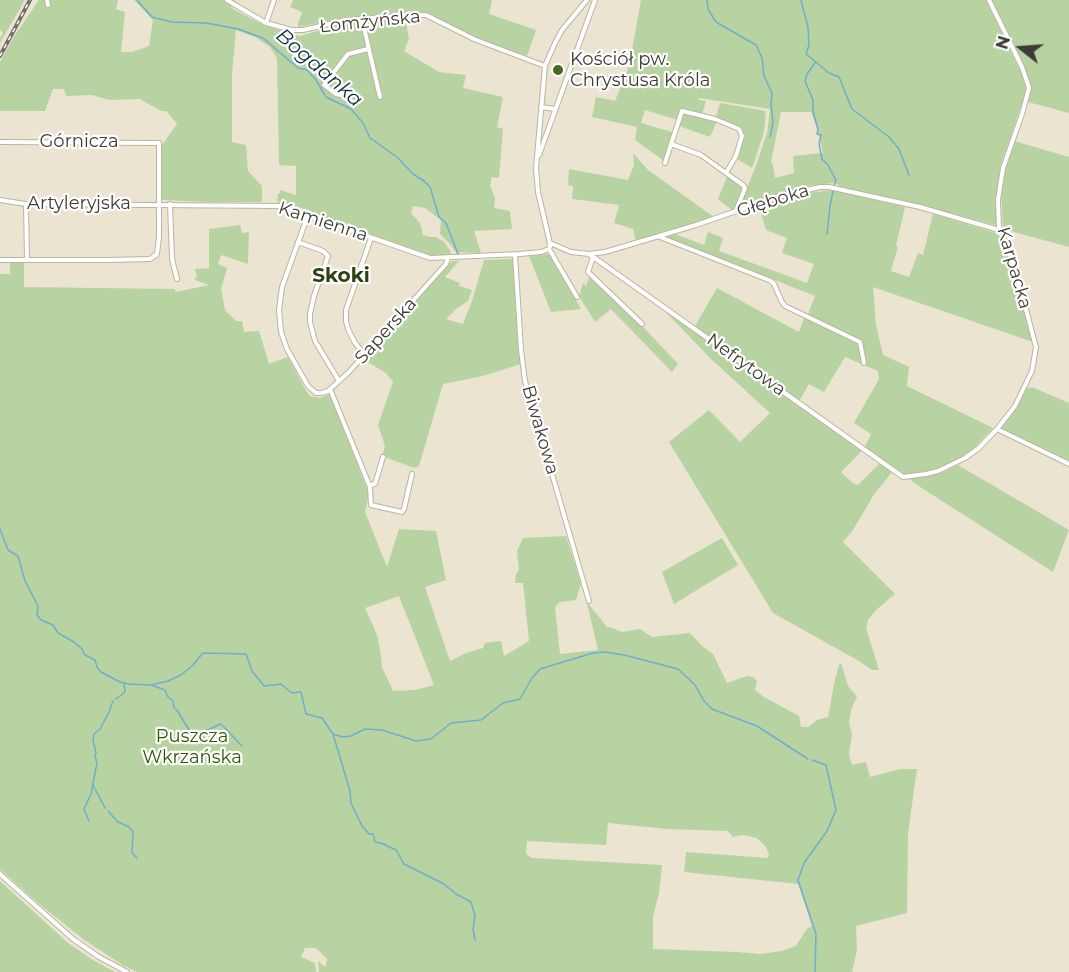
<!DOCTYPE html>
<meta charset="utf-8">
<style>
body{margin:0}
#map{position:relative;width:1069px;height:972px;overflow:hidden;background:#ebe4d1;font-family:Montserrat,sans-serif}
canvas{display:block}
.north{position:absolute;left:991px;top:18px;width:60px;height:60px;-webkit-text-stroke:4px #fff;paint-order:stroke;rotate:287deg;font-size:16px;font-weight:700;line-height:24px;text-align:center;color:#3e3b34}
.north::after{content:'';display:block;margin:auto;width:21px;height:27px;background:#3e3b34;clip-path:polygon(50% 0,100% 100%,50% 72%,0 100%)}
</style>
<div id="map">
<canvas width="1069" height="972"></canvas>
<div class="north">N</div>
</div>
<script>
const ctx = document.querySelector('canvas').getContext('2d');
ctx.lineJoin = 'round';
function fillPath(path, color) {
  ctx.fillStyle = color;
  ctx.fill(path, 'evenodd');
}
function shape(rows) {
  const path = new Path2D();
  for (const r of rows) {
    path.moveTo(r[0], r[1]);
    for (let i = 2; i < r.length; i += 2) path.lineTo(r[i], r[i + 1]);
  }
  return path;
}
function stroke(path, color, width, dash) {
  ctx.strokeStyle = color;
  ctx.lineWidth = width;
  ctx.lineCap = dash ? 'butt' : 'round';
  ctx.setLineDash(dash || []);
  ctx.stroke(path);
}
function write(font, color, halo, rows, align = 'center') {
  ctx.font = font + ' Montserrat,sans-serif';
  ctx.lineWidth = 4.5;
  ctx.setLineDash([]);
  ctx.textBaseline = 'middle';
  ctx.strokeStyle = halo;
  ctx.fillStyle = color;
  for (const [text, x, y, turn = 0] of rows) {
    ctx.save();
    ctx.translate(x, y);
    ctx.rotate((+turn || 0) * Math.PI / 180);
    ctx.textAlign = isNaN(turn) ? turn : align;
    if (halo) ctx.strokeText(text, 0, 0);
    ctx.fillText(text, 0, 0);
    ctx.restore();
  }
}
fillPath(shape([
 [0,0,25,0,0,43,0,38,3,33,0,30],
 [39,0,118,0,116,9,125,12,121,52,132,52,149,46,153,20,134,0,235,0,231,7,233,9,263,25,282,31,294,32,293,35,300,36,348,22,405,17,409,39,404,51,439,72,466,75,463,88,503,97,497,127,503,129,499,178,492,177,490,185,495,198,494,208,510,211,512,229,474,231,481,253,461,252,457,254,449,243,440,234,441,220,425,208,413,206,411,213,420,223,423,235,430,237,436,237,444,242,451,252,450,255,430,256,388,242,301,208,277,202,278,193,280,193,280,190,296,195,296,166,279,165,277,58,270,47,255,37,236,30,232,74,232,142,246,145,248,171,262,186,262,202,209,202,162,200,162,145,177,124,166,111,161,111,140,99,109,100,92,95,66,96,64,89,53,89,45,111,0,111,0,62,13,38],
 [293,0,492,0,489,14,536,30,527,56,483,41,465,33,431,15,420,12,340,19,298,27,298,24,302,12,290,7],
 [641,0,987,0,1024,79,1026,88,1024,98,1000,167,997,197,998,220,996,225,842,187,834,183,807,186,751,202,739,207,756,166,767,133,770,109,699,98,699,100,706,101,701,118,717,121,710,137,679,126,681,121,645,110,641,123,672,132,664,161,635,140,637,127,592,117,596,97,615,101,622,84,629,66],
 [781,112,811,112,817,128,823,153,793,156,794,173,775,178,773,165,771,162],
 [992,0,1069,0,1069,113,1028,102,1031,91,1029,81],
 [720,103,766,111,764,132,752,168,737,159,744,137,742,128,716,117],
 [1014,141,1069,157,1069,247,1003,229,1001,186,1005,169],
 [633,153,648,170,714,217,636,242,633,229,614,223,619,205,572,199,573,186,568,185,569,169,628,180,634,165],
 [727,177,742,187,743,189,733,211,718,199],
 [832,190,905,207,896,246,898,247,891,271,909,277,918,253,923,255,933,214,999,234,1007,250,1018,285,1033,342,873,287,876,325,883,355,909,367,907,386,993,428,973,449,945,467,932,471,904,474,865,447,871,434,854,423,879,379,878,371,845,357,824,392,809,384,799,401,695,326,717,288,799,332,804,318,808,314,815,296,666,237,675,234,704,245,708,232,723,238,719,251,807,283,814,264,782,253,787,238,766,230,759,206,807,193],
 [240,225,242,233,249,232,248,264,221,255,218,264,227,268,221,289,225,310,236,321,242,321,244,332,259,331,269,364,288,357,306,391,310,396,320,398,330,394,369,494,365,512,387,567,399,529,436,531,446,580,425,587,450,661,466,653,483,648,485,643,501,641,504,656,529,641,523,583,515,583,516,574,519,570,517,551,523,538,566,536,581,584,576,600,560,602,555,607,560,654,598,650,587,603,588,601,590,606,608,628,609,627,622,632,640,629,652,637,690,633,702,646,713,654,727,683,747,676,753,677,757,681,755,690,764,697,799,716,801,727,808,727,817,720,828,717,834,684,839,665,841,663,848,686,857,697,852,707,849,722,852,734,849,754,852,765,866,762,870,777,901,769,917,769,908,833,907,913,856,926,857,950,852,972,319,972,318,961,325,967,327,959,316,948,305,948,301,957,315,963,316,972,138,972,124,966,83,939,38,903,0,869,0,274,10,274,10,262,24,262,24,287,174,289,176,292,209,285,195,280,194,278,197,277,195,269,209,268,209,229],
 [399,596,434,685,415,690,393,691,382,667,380,649,377,635,365,608],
 [608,823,667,829,728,831,733,837,743,835,757,838,766,847,769,855,768,858,686,852,684,872,798,884,812,926,808,928,804,933,796,946,782,951,760,954,737,952,653,949,653,917,659,893,662,865,532,858,526,854,527,841,606,845],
 [549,254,581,309,551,312,529,256],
 [513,259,518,346,521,364,483,376,443,384,419,466,414,468,382,456,385,446,378,425,393,382,386,373,363,359,452,261,459,261,445,277,460,283,459,286,472,290,468,301,456,309,446,319,463,324,472,301,484,260],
 [591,276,628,311,678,364,672,372,611,309,595,322,579,296,583,283,586,286,589,277],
 [659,305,862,451,841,472,854,484,858,485,878,465,881,464,892,472,873,496,853,530,843,542,895,594,876,610,868,620,866,628,879,670,872,670,859,661,773,613,669,442,709,410,740,442,770,413,710,358],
 [1032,387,1069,403,1069,462,1000,429,1015,409,1025,389],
 [958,465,1069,530,1053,572,914,483,909,478,944,472],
 [722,538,738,565,674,604,662,572],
 [0,881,68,943,93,960,115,972,0,972]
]), '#b8d3a2');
stroke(shape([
 [137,0,152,17,172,22,206,23,238,29,263,38,298,68,307,70,316,80,326,97,351,109,363,123,370,138,397,157,413,174,424,181,430,187,439,217,446,223,458,254],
 [707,0,708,9,716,22,756,45,762,58,764,76,772,93,771,104,773,123,770,137],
 [801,0,808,27,809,45,806,54,829,73,839,77,852,109,889,137,899,149,909,175],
 [815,63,807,74,805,81,813,100,813,111,818,130,817,134,821,135,819,144,822,159,828,165,836,180,834,186],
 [827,234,830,206,833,191],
 [0,529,8,550,18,556,25,581,38,606,37,615,41,620,53,625,58,633,74,642,82,649,85,655,95,660,97,667,101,672,120,682,129,684,151,685,168,681,181,675,192,666,203,653,246,654,252,671,264,686,281,684,292,693,301,692,306,714,322,718,333,734,343,737,351,736,365,729,382,730,416,741,431,739,451,723,481,720,503,703,520,699,532,678,540,669,593,653,605,652,624,655,678,669,695,685,704,701,712,709,757,726,808,759],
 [151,685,165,690,168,697,173,701,174,708,177,710,189,730,195,735,202,733,220,724,224,727,242,746],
 [116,699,125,692,124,683],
 [333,734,350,791,351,803,362,826,369,834,373,834,375,842,381,843,396,850,404,864,444,884,456,894,471,902,475,916,473,929,475,940],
 [812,760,826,765,836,810,827,831,804,863,798,880,816,934,815,972],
 [93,785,105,808],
 [108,811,118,822,129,827,133,832,132,853,137,858],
 [89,821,84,809,91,794,95,773,97,763,95,756,96,753,93,740,94,734,100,729,109,712,113,701]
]), '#6faecc', 1.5);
const minor = shape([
 [47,0,48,5],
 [227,0,266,23,292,30,303,30,347,20,412,15,426,15,476,40,545,66],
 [362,19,380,97],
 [266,23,274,0],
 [355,104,346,96,336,94,324,85,348,54,368,49],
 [541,107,555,109],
 [0,142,159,143,159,237,157,254,150,259,108,260,0,260],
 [539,155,595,0],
 [665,163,671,144],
 [726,173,736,156,742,136,739,129,715,119,682,111,671,144,701,155,726,173,743,185,745,188,736,211],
 [0,200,26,204,281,206,430,258,520,254,541,252,549,249],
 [26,204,27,260],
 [170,204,172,259,177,279],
 [308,215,282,287,279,310,281,332,287,349,308,386,316,393,322,393,328,391,349,372,446,264,448,258],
 [660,237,771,281,774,284,782,302,785,306,860,342,864,363],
 [298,242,323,251,328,256,314,296,310,314,310,322,315,341,339,381],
 [550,243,571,252,589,254,605,252,696,225,777,197,820,187,829,187,920,207,999,230],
 [589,254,903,477,926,474,938,471,965,458,979,448,997,429,1015,406,1032,371,1036,347,1016,272,1007,246,999,230,998,200,1003,168,1022,114,1029,88,1022,67,989,0],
 [515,255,521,350,525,381,589,601],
 [593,257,588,272,642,324],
 [577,297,549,249,550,246,549,239,538,192,536,168,545,66,555,43,562,30,587,0],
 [365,355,355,343,348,329,346,321,346,310,371,238],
 [330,389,370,487,371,505,402,512,404,509,412,474],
 [997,429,1069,464],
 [370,485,375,484,383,457],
 [0,874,73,939,99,957,127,972]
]);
stroke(minor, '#bab4a2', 6);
stroke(minor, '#fff', 4);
const rail = shape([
 [0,56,30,0]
]);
stroke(rail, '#726e63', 4);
stroke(rail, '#fff', 1.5, [4.5]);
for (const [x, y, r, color] of [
 [558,70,6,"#486921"]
]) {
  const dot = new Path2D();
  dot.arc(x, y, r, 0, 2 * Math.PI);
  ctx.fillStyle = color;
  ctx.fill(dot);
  stroke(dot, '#fff', 2);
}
write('18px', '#3e3b34', '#fff', [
 ["Łomżyńska",370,22,-6],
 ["Górnicza",79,142],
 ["Głęboka",773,201,-17],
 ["Artyleryjska",79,204],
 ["Kamienna",323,222,18],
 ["Karpacka",1014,268,74],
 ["Saperska",386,331,-48],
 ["Nefrytowa",746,365,36],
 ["Biwakowa",540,430,74]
]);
write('18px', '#3e3b34', '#fff', [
 ["Kościół pw.",570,60],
 ["Chrystusa Króla",570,81]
], 'left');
write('18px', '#335405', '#fff', [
 ["Puszcza",192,737],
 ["Wkrzańska",192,758]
]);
write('italic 20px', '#0f2d3a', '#fff', [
 ["Bogdanka",319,68,41]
]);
write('bold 20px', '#2c4311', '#fff', [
 ["Skoki",341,276]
]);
</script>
